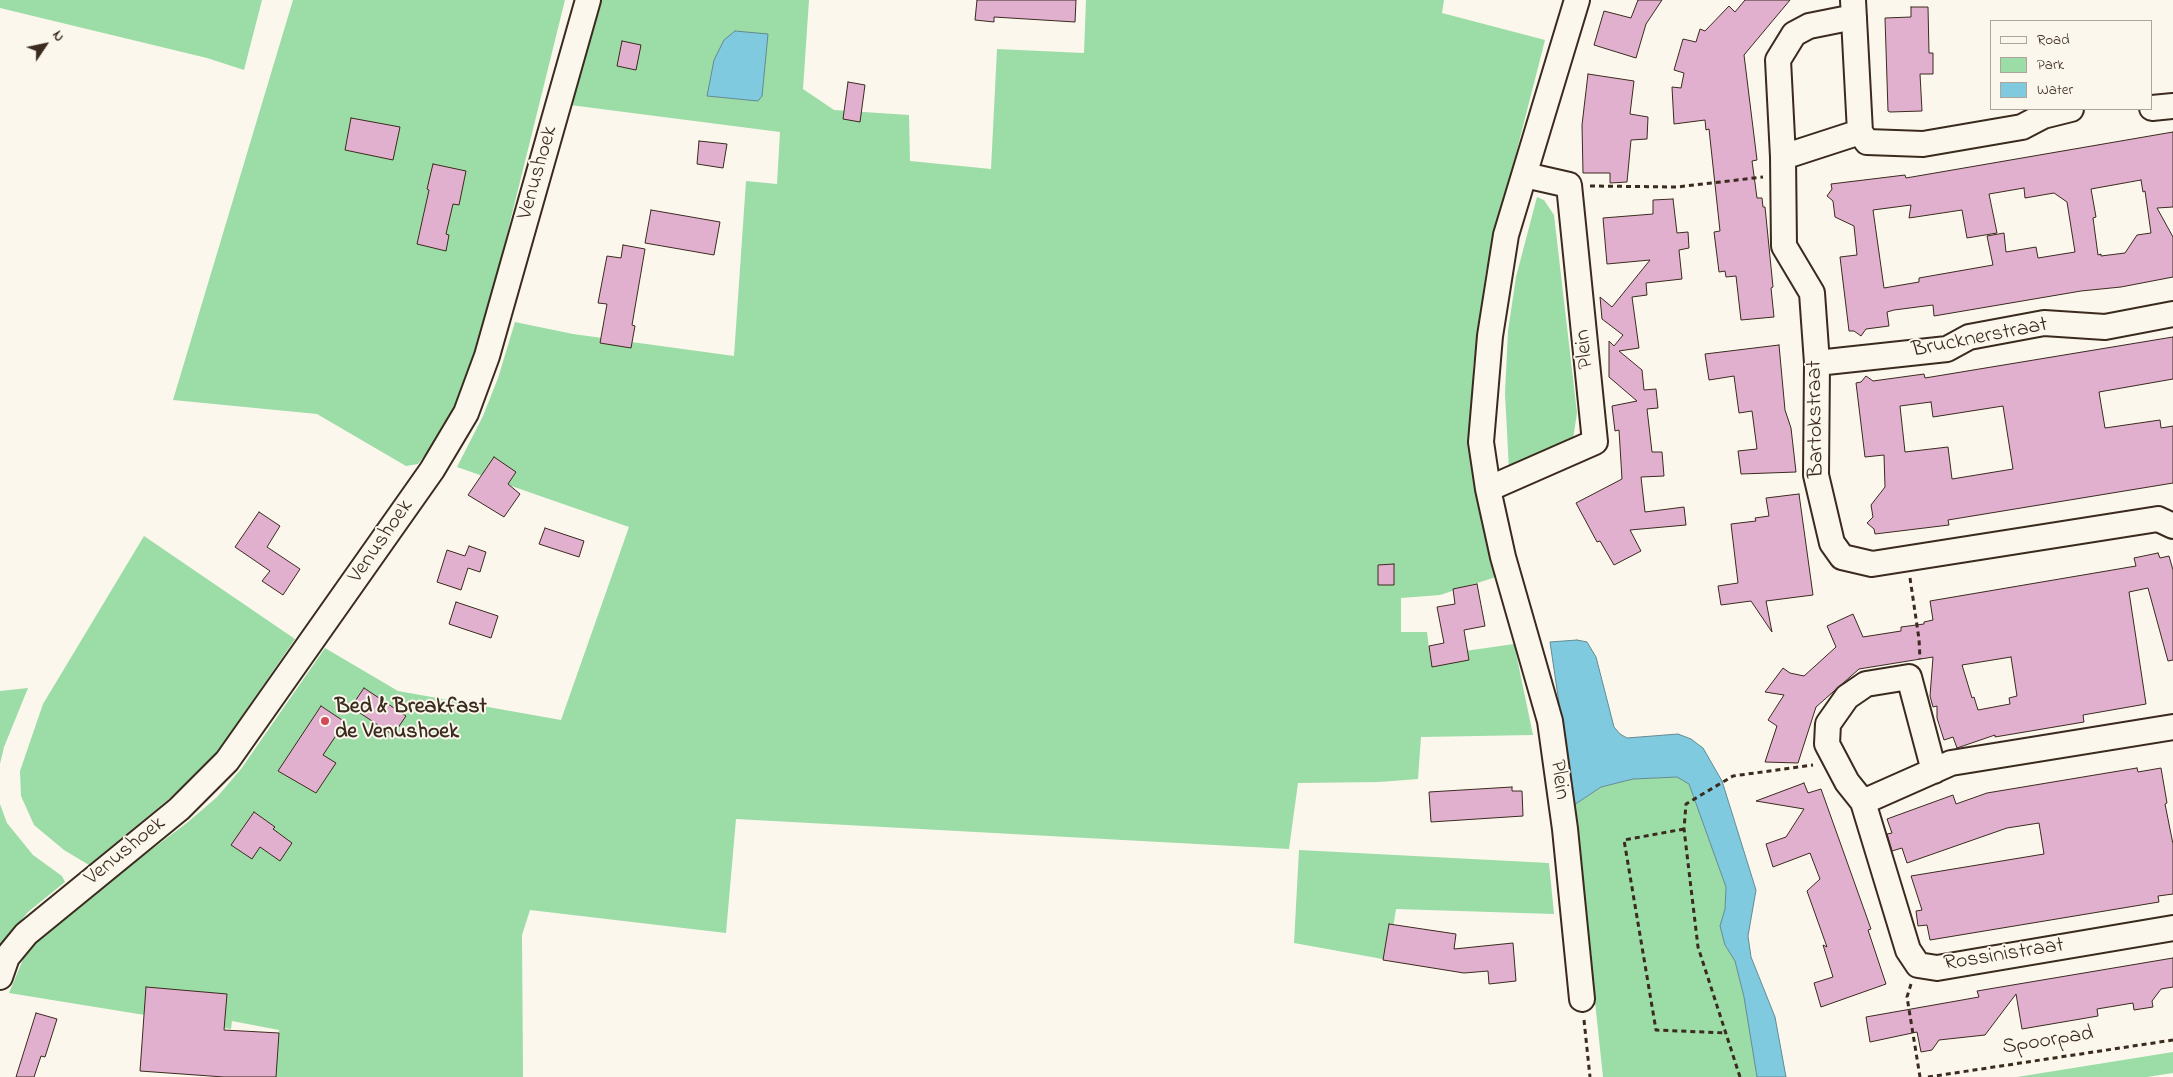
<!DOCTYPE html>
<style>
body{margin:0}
#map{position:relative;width:2173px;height:1077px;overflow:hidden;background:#fbf7ec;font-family:"Indie Flower",sans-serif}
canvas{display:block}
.legend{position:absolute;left:1990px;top:20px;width:162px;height:90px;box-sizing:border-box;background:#fbf7ec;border:1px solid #aea59a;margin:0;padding:6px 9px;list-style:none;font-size:15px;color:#3b2a1e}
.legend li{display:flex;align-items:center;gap:10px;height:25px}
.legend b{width:25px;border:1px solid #aea59a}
.north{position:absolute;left:20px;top:20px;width:50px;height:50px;-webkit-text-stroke:4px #fbf7ec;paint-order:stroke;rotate:56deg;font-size:14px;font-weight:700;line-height:20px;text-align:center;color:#3b2a1e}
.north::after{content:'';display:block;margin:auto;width:18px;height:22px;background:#3b2a1e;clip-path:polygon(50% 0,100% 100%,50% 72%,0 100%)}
</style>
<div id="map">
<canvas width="2173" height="1077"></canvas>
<ul class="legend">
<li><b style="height:6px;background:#fbf7ec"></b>Road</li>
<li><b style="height:14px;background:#9cdca6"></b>Park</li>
<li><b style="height:14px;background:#7fcadf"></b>Water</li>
</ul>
<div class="north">N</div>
</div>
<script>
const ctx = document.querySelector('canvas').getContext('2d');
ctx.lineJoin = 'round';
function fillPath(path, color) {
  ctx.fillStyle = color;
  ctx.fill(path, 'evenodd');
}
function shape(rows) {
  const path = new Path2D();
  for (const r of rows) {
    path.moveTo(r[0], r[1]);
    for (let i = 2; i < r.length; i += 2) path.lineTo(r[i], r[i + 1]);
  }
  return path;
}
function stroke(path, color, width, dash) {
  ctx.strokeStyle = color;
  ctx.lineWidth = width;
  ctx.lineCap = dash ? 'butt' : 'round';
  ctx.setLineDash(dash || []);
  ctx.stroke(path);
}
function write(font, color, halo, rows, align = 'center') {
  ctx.font = font + ' "Indie Flower",sans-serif';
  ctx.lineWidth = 4;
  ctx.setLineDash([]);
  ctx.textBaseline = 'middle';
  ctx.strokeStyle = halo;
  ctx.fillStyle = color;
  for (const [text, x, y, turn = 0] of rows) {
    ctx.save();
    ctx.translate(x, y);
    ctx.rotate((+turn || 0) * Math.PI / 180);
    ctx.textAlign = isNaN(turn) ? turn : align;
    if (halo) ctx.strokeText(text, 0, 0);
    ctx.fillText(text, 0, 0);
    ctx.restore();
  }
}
fillPath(shape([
 [0,0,262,0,244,70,207,58,0,8],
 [293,0,565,0,480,343,464,392,451,420,418,464,406,466,317,414,173,400],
 [597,0,809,0,803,89,834,110,909,115,910,161,991,169,997,49,1084,53,1086,0,1444,0,1442,13,1545,40,1486,271,1473,368,1473,435,1478,494,1490,558,1496,577,1440,595,1401,598,1401,632,1427,632,1430,656,1514,644,1533,735,1421,737,1418,779,1379,782,1298,783,1289,849,736,819,726,933,530,910,522,935,523,1077,276,1077,279,1030,232,1021,231,1029,9,993,24,957,37,942,131,865,188,822,217,797,241,769,325,648,398,691,561,720,629,527,457,467,483,416,498,378,515,322,573,334,734,356,746,181,777,184,780,132,570,105],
 [1537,197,1544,200,1554,215,1577,413,1573,439,1509,470,1505,393,1508,331,1516,277],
 [144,536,295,639,213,758,170,798,89,865,64,850,34,825,21,796,20,771,43,704],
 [28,688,4,747,0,764,0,691],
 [1677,777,1689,784,1726,887,1725,909,1721,926,1725,945,1735,961,1744,997,1757,1077,1603,1077,1574,805,1601,787,1633,779],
 [0,804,7,823,33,855,62,876,65,882,28,912,0,946],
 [1299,850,1549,863,1554,914,1396,909,1388,960,1294,943],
 [2173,1052,2173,1073,2147,1077,2017,1077]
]), '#9cdca6');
const water = shape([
 [735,31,768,34,762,96,758,101,707,96,714,60,724,40,735,31],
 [1577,640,1587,642,1596,657,1614,727,1620,734,1627,738,1678,734,1691,739,1703,748,1722,781,1756,890,1748,936,1751,957,1775,1017,1786,1077,1757,1077,1744,997,1735,961,1725,945,1720,926,1725,909,1726,887,1689,784,1677,777,1633,779,1601,787,1574,805,1550,642,1577,640]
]);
fillPath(water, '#7fcadf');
stroke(water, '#648a92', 1);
const building = shape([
 [977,0,1076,0,1075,22,994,17,994,22,975,20,977,0],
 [1638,0,1662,0,1646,24,1636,58,1594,45,1604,11,1631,18,1638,0],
 [1745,0,1790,0,1744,55,1757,160,1752,161,1757,198,1762,198,1763,207,1765,207,1773,287,1771,288,1774,317,1741,320,1736,276,1726,277,1725,271,1719,272,1714,232,1720,231,1709,129,1706,130,1705,120,1674,124,1672,87,1681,88,1684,73,1674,70,1683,39,1696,42,1700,29,1705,31,1729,6,1735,12,1745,0],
 [1911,7,1928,7,1929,53,1933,53,1933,74,1920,74,1922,111,1890,112,1888,111,1885,18,1911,17,1911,7],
 [622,41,641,45,636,70,617,66,622,41],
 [1588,74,1634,81,1630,114,1648,117,1647,139,1631,140,1627,182,1610,183,1610,173,1583,173,1582,125,1588,74],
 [848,82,865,85,860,122,843,119,848,82],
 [351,118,400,127,393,160,345,150,351,118],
 [2173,132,2173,207,2157,208,2173,237,2173,277,2121,287,2081,291,1934,316,1933,305,1894,310,1887,312,1889,326,1866,329,1861,336,1854,331,1849,331,1840,257,1857,255,1854,226,1835,217,1833,201,1827,196,1832,189,1831,184,1905,175,1906,178,2173,132],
 [2141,180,2143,192,2145,191,2151,233,2137,235,2125,253,2101,256,2101,254,2098,255,2093,218,2096,217,2091,189,2141,180],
 [2024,188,2025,198,2054,193,2067,202,2075,252,2038,258,2036,247,2006,252,2004,233,1987,236,1993,265,1919,278,1919,282,1884,288,1873,210,1911,205,1909,218,1962,210,1967,238,1997,233,1989,194,2024,188],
 [699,141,727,144,723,168,697,164,699,141],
 [433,164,466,171,459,205,453,204,446,234,449,235,446,251,417,244,429,190,427,189,433,164],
 [1673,199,1677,233,1688,232,1689,248,1679,250,1682,279,1646,283,1647,295,1632,297,1639,348,1619,351,1642,370,1644,390,1656,389,1658,408,1647,409,1652,452,1662,452,1664,476,1641,477,1645,512,1684,507,1686,525,1630,530,1641,551,1614,565,1600,541,1597,542,1576,503,1622,479,1619,430,1615,431,1612,406,1637,401,1609,377,1609,341,1614,346,1623,335,1602,319,1600,297,1612,307,1650,260,1607,264,1603,218,1653,214,1653,200,1673,199],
 [651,210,720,222,714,255,645,243,651,210],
 [623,245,645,249,632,325,635,326,631,348,600,343,607,304,598,303,607,256,621,258,623,245],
 [2173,337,2173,379,2099,392,2105,428,2160,420,2161,428,2173,426,2173,483,1948,520,1949,525,1875,534,1874,529,1867,523,1873,517,1871,505,1885,487,1884,455,1865,457,1856,383,1861,382,1866,376,1873,381,1924,374,1925,378,2173,337],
 [1931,402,1933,417,2003,406,2013,469,1952,479,1948,447,1905,452,1900,406,1931,402],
 [1779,345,1785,410,1791,428,1796,472,1741,474,1738,451,1757,449,1752,411,1739,413,1734,376,1709,380,1705,354,1779,345],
 [494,457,516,472,508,484,520,494,504,517,468,495,494,457],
 [1799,494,1813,595,1766,601,1772,632,1751,601,1721,605,1718,586,1738,583,1731,524,1756,521,1755,518,1769,516,1766,498,1799,494],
 [259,512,280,526,267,547,300,569,283,595,262,581,270,571,235,547,259,512],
 [545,528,584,541,579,557,539,544,545,528],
 [469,546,486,552,480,572,468,568,461,590,437,582,447,550,465,556,469,546],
 [2158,553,2160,558,2169,556,2173,570,2173,660,2168,661,2148,588,2129,592,2146,704,2083,715,2084,722,1995,737,1995,735,1957,748,1953,737,1944,740,1937,718,1937,706,1933,707,1930,696,1933,657,1859,669,1816,707,1798,763,1765,762,1777,726,1768,720,1784,695,1765,692,1783,668,1790,673,1804,676,1836,647,1827,626,1853,614,1863,637,1901,631,1901,627,1924,624,1924,622,1933,620,1930,601,2136,566,2134,558,2158,553],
 [2011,657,2017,696,2009,698,2010,704,1978,710,1974,697,1972,698,1962,665,2011,657],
 [1394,564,1394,585,1378,585,1378,565,1394,564],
 [1477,584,1485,626,1464,630,1469,660,1432,667,1429,646,1444,643,1437,607,1455,604,1453,589,1477,584],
 [456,602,498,616,491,638,449,624,456,602],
 [364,688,406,716,393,735,351,707,364,688],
 [321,706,345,722,323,755,336,763,316,793,278,771,321,706],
 [2137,768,2138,772,2161,768,2167,803,2165,804,2173,844,2173,894,2158,896,2159,902,1930,940,1927,925,1918,926,1916,911,1922,910,1911,876,2044,854,2039,823,2007,828,1907,863,1902,848,1892,851,1887,834,1892,833,1887,819,1953,795,1956,804,1987,793,2137,768],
 [1804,783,1808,793,1821,789,1871,929,1868,930,1886,984,1821,1007,1814,983,1833,977,1823,945,1827,947,1807,891,1820,879,1810,853,1773,867,1766,844,1786,837,1804,809,1756,801,1804,783],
 [1512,787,1512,791,1522,791,1523,816,1431,822,1429,792,1512,787],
 [254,812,275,827,273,829,292,843,280,861,260,847,252,859,231,845,254,812],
 [1389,924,1456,934,1454,949,1513,943,1516,981,1489,984,1488,971,1464,973,1383,960,1389,924],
 [2173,958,2173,987,2161,989,2152,1001,2153,1007,2134,1010,2133,1003,2097,1009,2098,1016,2022,1029,2016,994,1985,1035,1939,1040,1932,1050,1921,1052,1917,1032,1870,1042,1866,1017,1979,997,1977,991,2173,958],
 [146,987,227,994,224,1030,279,1033,276,1077,224,1077,140,1071,146,987],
 [36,1013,57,1019,45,1057,41,1056,34,1077,16,1077,36,1013]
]);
fillPath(building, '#e2b0cf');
stroke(building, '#3b2a1e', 1);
const minor = shape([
 [1577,0,1506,235,1490,336,1481,442,1488,489,1503,557,1550,721,1565,829,1582,999],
 [1854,17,1809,26,1794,34,1778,60,1783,157,1784,246,1812,293,1817,363,1816,475,1832,543,1842,557,1872,564,2158,519,2173,526],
 [2152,108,2173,106],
 [1860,132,1867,142,1923,144,2022,127,2043,116,2071,109],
 [1783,157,1860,132,1853,0],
 [1817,363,1947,349,1969,337,2044,323,2105,327,2173,314],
 [1488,489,1595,442,1569,185,1525,175],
 [2173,727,1951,763,1863,802,1908,950,1918,965,1937,968,2173,928],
 [1863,802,1847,782,1827,744,1828,724,1847,697,1866,684,1909,677,1934,771],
 [0,977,7,957,26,934,179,809,227,761,432,470,466,413,487,356,588,0]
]);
stroke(minor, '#3b2a1e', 28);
stroke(shape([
 [1590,186,1677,187,1763,177],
 [1910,578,1919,639,1920,659],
 [1684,829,1624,840,1656,1030,1726,1033],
 [1911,984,1907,997,1920,1077],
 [1584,1020,1590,1077],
 [1740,1077,1698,947,1684,829,1686,804,1733,776,1813,765],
 [1928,1077,2173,1040]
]), '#3b2a1e', 3, [5, 4]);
stroke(minor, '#fbf7ec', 24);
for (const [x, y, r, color] of [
 [325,721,5,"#d1495b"]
]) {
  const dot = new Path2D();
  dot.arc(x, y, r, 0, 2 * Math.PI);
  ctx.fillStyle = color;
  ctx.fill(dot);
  stroke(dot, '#fbf7ec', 2);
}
write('22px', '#3b2a1e', '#fbf7ec', [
 ["Venushoek",539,173,-74],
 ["Brucknerstraat",1980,339,-11],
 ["Plein",1586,349,-96],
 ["Bartokstraat",1817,419,-91],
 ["Venushoek",382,542,-55],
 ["Plein",1558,780,82],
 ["Venushoek",126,852,-39],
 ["Rossinistraat",2004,956,-9],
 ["Spoorpad",2048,1042,-9]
]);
write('bold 22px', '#3b2a1e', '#fbf7ec', [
 ["Bed & Breakfast",335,708],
 ["de Venushoek",335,733]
], 'left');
</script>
